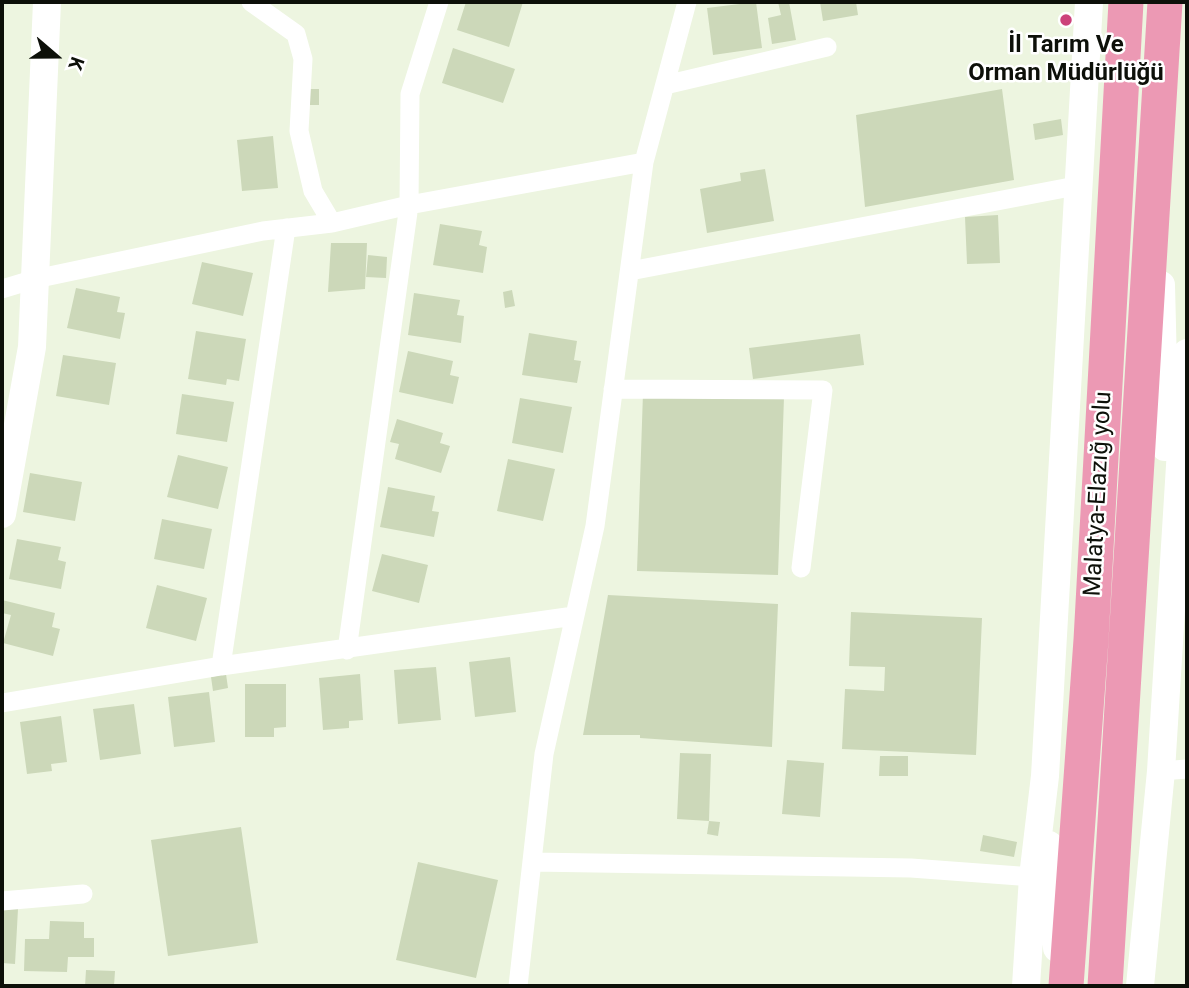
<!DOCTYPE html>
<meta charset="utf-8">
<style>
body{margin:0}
#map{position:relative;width:1189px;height:988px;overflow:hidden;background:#edf5e0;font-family:Roboto,sans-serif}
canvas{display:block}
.frame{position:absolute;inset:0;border:4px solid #0d1009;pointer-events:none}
.north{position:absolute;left:21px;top:21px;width:70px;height:70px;-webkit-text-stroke:5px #fff;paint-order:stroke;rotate:110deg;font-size:19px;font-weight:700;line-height:28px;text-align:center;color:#0d1009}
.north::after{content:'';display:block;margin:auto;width:24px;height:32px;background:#0d1009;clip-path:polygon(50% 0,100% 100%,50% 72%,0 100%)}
</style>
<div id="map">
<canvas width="1189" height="988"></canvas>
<div class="frame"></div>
<div class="north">K</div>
</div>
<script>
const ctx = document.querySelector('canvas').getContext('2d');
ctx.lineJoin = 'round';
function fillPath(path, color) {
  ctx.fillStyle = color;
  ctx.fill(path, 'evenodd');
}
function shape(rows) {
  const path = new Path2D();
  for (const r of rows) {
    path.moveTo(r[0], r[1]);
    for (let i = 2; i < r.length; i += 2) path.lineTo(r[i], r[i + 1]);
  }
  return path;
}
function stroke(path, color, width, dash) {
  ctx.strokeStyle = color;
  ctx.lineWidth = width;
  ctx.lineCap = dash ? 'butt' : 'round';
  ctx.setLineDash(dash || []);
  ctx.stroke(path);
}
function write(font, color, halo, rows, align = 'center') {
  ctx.font = font + ' Roboto,sans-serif';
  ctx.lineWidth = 5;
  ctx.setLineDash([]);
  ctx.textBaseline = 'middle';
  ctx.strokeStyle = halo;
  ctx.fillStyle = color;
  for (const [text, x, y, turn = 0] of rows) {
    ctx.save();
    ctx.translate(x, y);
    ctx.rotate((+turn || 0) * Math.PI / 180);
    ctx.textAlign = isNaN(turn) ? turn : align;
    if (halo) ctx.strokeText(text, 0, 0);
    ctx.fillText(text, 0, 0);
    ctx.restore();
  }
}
fillPath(shape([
 [466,2,523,2,509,47,457,30],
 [756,2,762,48,713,55,707,8],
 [778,2,789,2,796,40,772,44,768,18,781,15],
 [820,2,856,2,858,15,823,21],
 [453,48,515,69,503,103,442,83],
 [308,89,319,89,319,105,308,105],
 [1002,89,1014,180,865,207,856,115],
 [1061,119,1063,135,1035,140,1033,124],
 [273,136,278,188,242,191,237,140],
 [765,169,774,221,707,233,700,189,741,181,740,173],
 [998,215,1000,263,967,264,965,217],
 [440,224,482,231,479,245,487,247,483,273,433,265],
 [331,243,367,243,365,289,328,292],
 [368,255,387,257,386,278,366,277],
 [202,262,253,273,243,316,192,304],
 [76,288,120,297,117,312,125,313,120,339,67,328],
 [512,290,515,306,505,308,503,292],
 [414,293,460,300,457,315,464,316,461,343,408,335],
 [196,331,246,339,239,381,227,379,226,385,188,379],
 [529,333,577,341,574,360,581,361,577,383,522,375],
 [860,334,864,365,753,379,749,348],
 [408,351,453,361,450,375,459,377,453,404,399,392],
 [63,355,116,363,109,405,56,396],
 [643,393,784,397,778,575,637,571],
 [182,394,234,402,227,442,176,434],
 [520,398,572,407,563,453,512,443],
 [397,419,443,433,440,443,450,446,441,473,395,459,399,444,390,442],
 [178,455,228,467,218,509,167,497],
 [508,459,555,469,543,521,497,511],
 [30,473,82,482,75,521,23,512],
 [388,487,435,496,432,511,439,512,434,537,380,527],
 [162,519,212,529,204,569,154,559],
 [17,539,61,547,58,560,66,562,61,589,9,579],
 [382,554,428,565,419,603,372,591],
 [157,585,207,598,196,641,146,628],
 [608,595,778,604,772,747,640,738,640,735,583,735],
 [2,600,55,613,52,627,60,629,53,656,3,643,11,615,2,613],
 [851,612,982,618,976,755,842,749,845,689,884,691,885,667,849,666],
 [510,657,516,712,475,717,469,662],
 [436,667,441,720,398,724,394,670],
 [226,674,228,688,213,691,211,677],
 [360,674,363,720,349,721,349,728,323,730,319,678],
 [245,684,286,684,286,727,274,728,274,737,245,737],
 [209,692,215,742,174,747,168,697],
 [134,704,141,754,100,760,93,709],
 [61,716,67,762,51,764,52,771,27,774,20,722],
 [680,753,711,754,709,821,677,819],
 [880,756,908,756,908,776,879,776],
 [787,760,824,763,820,817,782,814],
 [709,821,720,822,718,836,707,834],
 [241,827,258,943,168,956,151,840],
 [983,835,1017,842,1014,857,980,851],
 [418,862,498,880,476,978,396,960],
 [2,908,18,909,15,964,2,963],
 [50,921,84,922,84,938,94,938,94,957,68,957,67,972,24,971,25,939,49,939],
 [86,970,115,971,114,986,85,986]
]), '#ccd8b9');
stroke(shape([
 [251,2,296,34,303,59,299,131,313,191,332,223],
 [665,85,827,47],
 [630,271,1081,185],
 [2,289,35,279,263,231,332,223,409,205,644,162],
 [613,389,823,390,801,568],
 [347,650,409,205,410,94,439,2],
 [221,666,286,228],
 [2,703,221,666,574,616],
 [1161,771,1187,769],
 [532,862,911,868,1033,877],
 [2,901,83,894],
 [518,986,544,754,595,526,644,162,687,2]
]), '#fff', 19);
stroke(shape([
 [1161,285,1165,447],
 [2,514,32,347,47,2],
 [1049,845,1057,948],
 [1026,986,1033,877,1045,776,1089,2],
 [1140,986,1161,771,1187,353]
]), '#fff', 28);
stroke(shape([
 [1066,986,1091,640,1126,2],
 [1105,986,1165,2]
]), '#ec99b4', 35);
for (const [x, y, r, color] of [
 [1066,20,7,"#cc427a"]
]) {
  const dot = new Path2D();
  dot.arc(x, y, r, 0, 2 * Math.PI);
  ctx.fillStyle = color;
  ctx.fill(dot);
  stroke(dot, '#fff', 2.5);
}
write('bold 24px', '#0d1009', '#fff', [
 ["İl Tarım Ve",1066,46],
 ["Orman Müdürlüğü",1066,74]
]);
write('24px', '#0d1009', '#fff', [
 ["Malatya-Elazığ yolu",1099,494,-87]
]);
</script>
